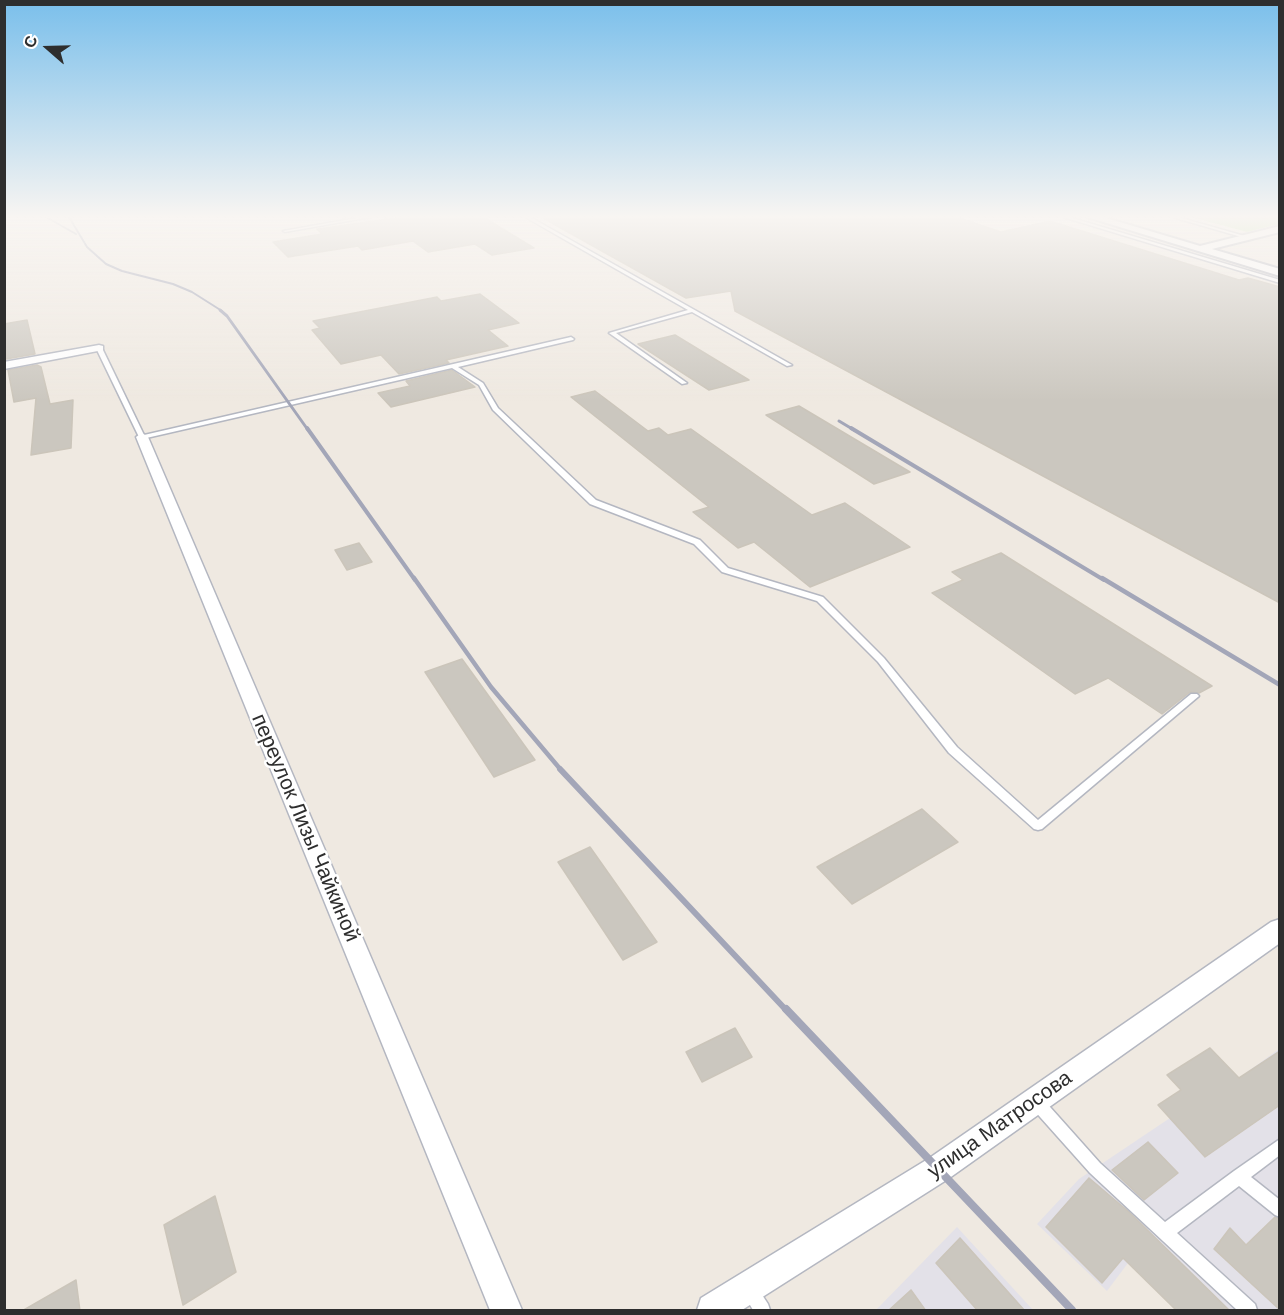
<!DOCTYPE html>
<meta charset="utf-8">
<style>
body{margin:0}
#map{position:relative;width:1284px;height:1315px;overflow:hidden;background:#efe9e1;font-family:Arial,sans-serif}
canvas{display:block}
.frame{position:absolute;inset:0;border:6px solid #2e2e2e;pointer-events:none}
.north{position:absolute;left:18px;top:18px;width:60px;height:60px;-webkit-text-stroke:4px #fff;paint-order:stroke;rotate:290deg;font-size:16px;font-weight:700;line-height:24px;text-align:center;color:#2e2e2e}
.north::after{content:'';display:block;margin:auto;width:21px;height:27px;background:#2e2e2e;clip-path:polygon(50% 0,100% 100%,50% 72%,0 100%)}
</style>
<div id="map">
<canvas width="1284" height="1315"></canvas>
<div class="frame"></div>
<div class="north">С</div>
</div>
<script>
const ctx = document.querySelector('canvas').getContext('2d');
ctx.lineJoin = 'round';
function fillPath(path, color) {
  ctx.fillStyle = color;
  ctx.fill(path, 'evenodd');
}
function shape(rows) {
  const path = new Path2D();
  for (const r of rows) {
    path.moveTo(r[0], r[1]);
    for (let i = 2; i < r.length; i += 2) path.lineTo(r[i], r[i + 1]);
  }
  return path;
}
function stroke(path, color, width, dash) {
  ctx.strokeStyle = color;
  ctx.lineWidth = width;
  ctx.lineCap = dash ? 'butt' : 'round';
  ctx.setLineDash(dash || []);
  ctx.stroke(path);
}
function write(font, color, halo, rows, align = 'center') {
  ctx.font = font + ' Arial,sans-serif';
  ctx.lineWidth = 5;
  ctx.setLineDash([]);
  ctx.textBaseline = 'middle';
  ctx.strokeStyle = halo;
  ctx.fillStyle = color;
  for (const [text, x, y, turn = 0] of rows) {
    ctx.save();
    ctx.translate(x, y);
    ctx.rotate((+turn || 0) * Math.PI / 180);
    ctx.textAlign = isNaN(turn) ? turn : align;
    if (halo) ctx.strokeText(text, 0, 0);
    ctx.fillText(text, 0, 0);
    ctx.restore();
  }
}
fillPath(shape([
 [1279,1049,1279,1310,1177,1310,1128,1263,1107,1291,1037,1224,1079,1179,1170,1118,1239,1078],
 [957,1227,1033,1310,876,1310]
]), '#e3e1e8');
fillPath(shape([
 [1191,217,1279,217,1279,224,1247,232]
]), '#b6e59e');
const building = shape([
 [403,217,483,217,534,248,492,255,475,244,428,252,413,241,362,250,358,246,288,257,273,242,322,234,317,229,403,217],
 [541,217,957,217,1001,232,1050,221,1239,280,1248,278,1280,287,1280,603,735,311,731,291,686,298,541,217],
 [480,294,519,323,488,330,508,346,446,360,449,363,399,374,381,355,341,364,312,330,320,328,313,321,437,297,441,301,480,294],
 [27,320,35,354,6,359,4,324,27,320],
 [675,335,749,380,709,390,638,344,675,335],
 [37,365,41,367,50,404,73,400,71,448,31,455,36,398,14,402,8,370,37,365],
 [452,370,475,387,391,407,378,393,410,386,406,381,452,370],
 [595,391,648,431,659,428,668,435,691,429,812,515,845,503,910,547,810,587,754,542,738,548,693,512,709,507,571,397,595,391],
 [799,406,910,472,874,484,766,415,799,406],
 [359,543,372,562,347,570,335,550,359,543],
 [1001,553,1212,686,1199,693,1190,692,1162,714,1108,678,1075,694,932,593,963,580,952,572,1001,553],
 [462,659,535,760,494,777,425,672,462,659],
 [922,809,958,842,852,904,817,867,922,809],
 [590,847,657,942,623,960,558,862,590,847],
 [735,1028,752,1057,702,1082,686,1052,735,1028],
 [1210,1048,1239,1078,1280,1051,1280,1105,1205,1157,1158,1105,1181,1090,1167,1075,1210,1048],
 [1148,1142,1178,1173,1144,1200,1112,1170,1148,1142],
 [1089,1178,1129,1212,1230,1311,1177,1311,1123,1258,1102,1283,1046,1227,1089,1178],
 [215,1196,236,1272,183,1305,164,1225,215,1196],
 [1275,1217,1280,1219,1280,1310,1214,1249,1230,1228,1246,1245,1275,1217],
 [960,1238,1025,1311,978,1311,936,1263,960,1238],
 [76,1280,80,1311,22,1311,76,1280],
 [911,1290,926,1311,888,1311,911,1290]
]);
fillPath(building, '#cbc7bf');
stroke(building, '#cbc5ba', 1.5);
const service = shape([
 [362,217,371,217,285,232,283,231,362,217],
 [525,217,530,217,792,365,787,366,692,312,616,333,687,383,682,384,609,333,688,310,525,217],
 [1063,217,1069,217,1280,280,1280,283,1063,217],
 [1172,217,1178,217,1248,237,1245,238,1172,217],
 [571,337,574,339,573,340,458,367,483,383,498,408,596,500,700,540,728,568,823,597,884,658,957,747,1038,820,1191,694,1197,694,1199,696,1042,829,1038,830,1034,829,949,753,878,662,817,601,722,572,694,544,590,504,493,410,479,385,452,368,142,439,139,437,96,348,99,346,102,348,144,435,571,337],
 [1037,1096,1042,1098,1100,1163,1165,1222,1234,1171,1280,1139,1280,1155,1251,1177,1280,1200,1280,1217,1275,1215,1239,1186,1177,1233,1255,1304,1257,1310,1237,1310,1090,1173,1032,1108,1030,1103,1032,1098,1037,1096],
 [749,1282,755,1284,768,1304,770,1310,753,1310,741,1290,743,1284,749,1282]
]);
const minor = shape([
 [99,345,103,346,103,350,4,369,4,362,99,345],
 [142,433,148,437,522,1310,490,1310,136,437,142,433],
 [1280,919,1280,943,948,1179,742,1310,697,1310,701,1298,928,1159,1271,922,1280,919]
]);
const tertiary = shape([
 [1087,217,1103,217,1200,246,1280,226,1280,232,1212,249,1280,269,1280,276,1087,217]
]);
stroke(service, '#b4b7c1', 3);
stroke(minor, '#b4b7c1', 3);
stroke(tertiary, '#b4b7c1', 4);
fillPath(service, '#fff');
fillPath(minor, '#fff');
fillPath(tertiary, '#fff');
stroke(shape([
 [46,217,76,234],
 [69,217,87,247,106,264,122,271,173,284,192,292,222,311]
]), '#a3a6b8', 2);
stroke(shape([
 [220,310,227,316,308,430],
 [839,421,854,430]
]), '#a3a6b8', 3);
stroke(shape([
 [307,428,415,580],
 [851,428,1104,580]
]), '#a3a6b8', 4);
stroke(shape([
 [414,578,491,687,561,770],
 [1102,578,1280,685]
]), '#a3a6b8', 4.5);
stroke(shape([
 [560,769,787,1011]
]), '#a3a6b8', 6);
stroke(shape([
 [786,1009,1072,1310]
]), '#a3a6b8', 8);
const sky = ctx.createLinearGradient(0, 0, 0, 401);
sky.addColorStop(0, '#7abfeb');
sky.addColorStop(0.54, '#f8f5f2');
sky.addColorStop(1, '#f8f5f200');
ctx.fillStyle = sky;
ctx.fillRect(0, 0, 1284, 401);
write('21px', '#2e2e2e', '#fff', [
 ["переулок Лизы Чайкиной",305,828,67],
 ["улица Матросова",1000,1125,-35]
]);
</script>
